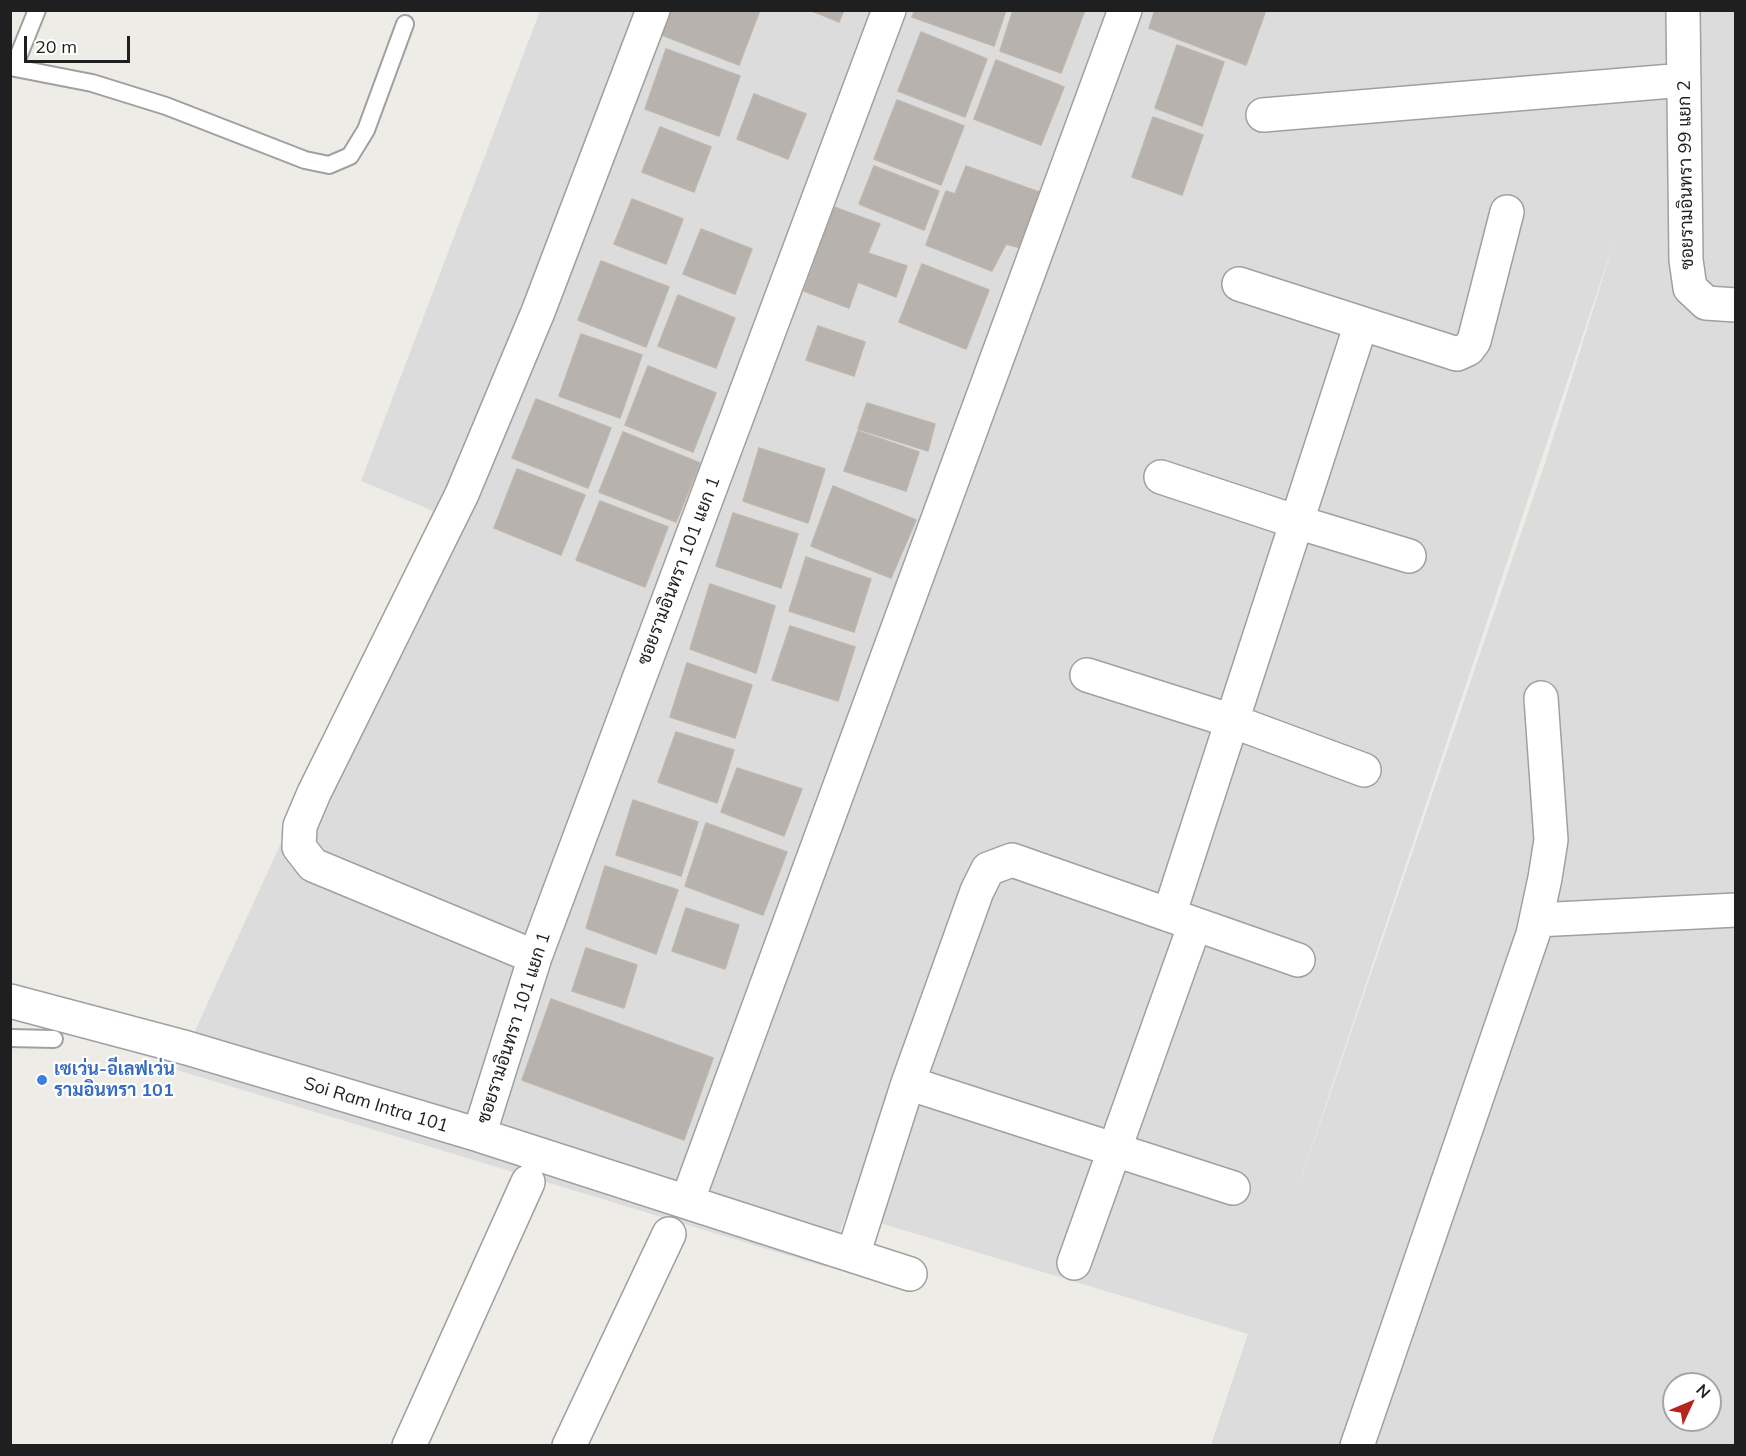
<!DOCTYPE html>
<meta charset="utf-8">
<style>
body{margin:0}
#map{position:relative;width:1746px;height:1456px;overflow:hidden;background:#eeece7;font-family:Mulish,sans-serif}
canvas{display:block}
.frame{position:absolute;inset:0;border:12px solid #1f1f1f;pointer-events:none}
.north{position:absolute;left:1662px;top:1372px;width:60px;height:60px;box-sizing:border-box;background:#fff;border:2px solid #a5a5a5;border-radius:50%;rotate:46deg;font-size:16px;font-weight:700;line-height:24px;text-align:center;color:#1f1f1f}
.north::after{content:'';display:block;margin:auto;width:21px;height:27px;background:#b52519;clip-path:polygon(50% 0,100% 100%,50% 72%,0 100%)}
.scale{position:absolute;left:24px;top:36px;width:106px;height:27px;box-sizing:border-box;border:3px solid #1f1f1f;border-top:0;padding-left:8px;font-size:18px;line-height:21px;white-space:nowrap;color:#1f1f1f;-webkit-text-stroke:4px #fff;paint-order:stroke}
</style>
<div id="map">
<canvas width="1746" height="1456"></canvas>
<div class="frame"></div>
<div class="north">N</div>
<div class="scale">20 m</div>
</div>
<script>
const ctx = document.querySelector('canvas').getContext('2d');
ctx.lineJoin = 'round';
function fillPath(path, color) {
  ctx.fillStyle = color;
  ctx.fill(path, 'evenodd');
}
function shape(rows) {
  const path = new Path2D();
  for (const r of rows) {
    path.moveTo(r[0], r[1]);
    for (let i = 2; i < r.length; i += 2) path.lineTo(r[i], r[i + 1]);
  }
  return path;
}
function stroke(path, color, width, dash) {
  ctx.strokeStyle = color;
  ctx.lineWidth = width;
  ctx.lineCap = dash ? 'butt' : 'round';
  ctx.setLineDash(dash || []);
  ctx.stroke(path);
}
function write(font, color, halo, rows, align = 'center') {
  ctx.font = font + ' Mulish,Sarabun,sans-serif';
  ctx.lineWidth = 4.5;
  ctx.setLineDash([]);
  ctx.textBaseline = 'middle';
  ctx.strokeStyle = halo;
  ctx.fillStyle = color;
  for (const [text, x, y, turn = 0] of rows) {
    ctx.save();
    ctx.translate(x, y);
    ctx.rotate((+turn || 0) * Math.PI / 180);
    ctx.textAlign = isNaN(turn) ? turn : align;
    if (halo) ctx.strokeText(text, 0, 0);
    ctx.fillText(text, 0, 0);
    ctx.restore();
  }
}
fillPath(shape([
 [540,11,1735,11,1735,1445,1211,1445,1248,1334,847,1213,826,1267,177,1070,433,511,361,481],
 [1616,236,1546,460,1300,1182,1300,1181],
 [1674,1384,1710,1384,1710,1420,1674,1420]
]), '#dddcdc');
const building = shape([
 [672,10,760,10,739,65,662,35,672,10],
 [810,10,844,10,839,22,810,10],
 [915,10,1006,10,994,46,912,17,915,10],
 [1013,10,1085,10,1061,73,1000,51,1013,10],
 [1155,10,1266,10,1246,65,1149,28,1155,10],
 [921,32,987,59,965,117,898,91,921,32],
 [1177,45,1224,62,1202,126,1155,108,1177,45],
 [666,49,740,76,719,136,645,109,666,49],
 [996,60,1064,87,1041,145,974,119,996,60],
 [754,94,806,114,788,159,737,139,754,94],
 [897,100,964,126,941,185,874,159,897,100],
 [1153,117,1203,135,1182,195,1132,177,1153,117],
 [660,127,711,147,694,192,642,172,660,127],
 [874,166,939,191,924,230,859,204,874,166],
 [966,166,1039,192,1021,248,1006,244,992,271,926,245,946,191,955,194,966,166],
 [632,199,683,219,666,264,614,244,632,199],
 [834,207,880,224,868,253,907,266,896,297,858,282,849,308,804,291,834,207],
 [701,229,752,249,735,294,683,274,701,229],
 [601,261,669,287,646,347,578,320,601,261],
 [922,264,989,290,966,349,899,322,922,264],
 [678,295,735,318,716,368,658,346,678,295],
 [818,326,865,342,854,376,806,360,818,326],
 [581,334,642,355,620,418,559,396,581,334],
 [648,366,716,393,693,452,625,425,648,366],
 [536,399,611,428,588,488,512,458,536,399],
 [867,403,935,424,928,451,858,429,867,403],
 [858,431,919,452,906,491,844,471,858,431],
 [623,432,700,463,676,522,599,492,623,432],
 [759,448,825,469,808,523,743,501,759,448],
 [517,469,585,495,561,555,494,528,517,469],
 [833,486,916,520,891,578,811,546,833,486],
 [600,501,668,527,645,587,576,560,600,501],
 [733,513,798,534,781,588,716,566,733,513],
 [806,557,871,579,854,632,789,611,806,557],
 [710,584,775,606,756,673,690,649,710,584],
 [790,626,855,647,838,701,772,680,790,626],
 [687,663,752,685,735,738,670,717,687,663],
 [676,732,734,750,717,803,658,782,676,732],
 [737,768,802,789,784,836,721,812,737,768],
 [633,800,698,822,681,876,616,855,633,800],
 [706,823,787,852,763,915,685,886,706,823],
 [605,866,678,890,656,954,586,928,605,866],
 [686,908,739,925,725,969,672,951,686,908],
 [586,948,637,965,624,1008,572,991,586,948],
 [551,999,713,1058,684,1140,522,1080,551,999]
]);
fillPath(building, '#b7b2ad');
stroke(building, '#beb5ab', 1.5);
const lane = shape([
 [10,67,92,83,166,106,305,160,329,165,350,156,366,130,405,24],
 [14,67,37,10],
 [10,1038,54,1039]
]);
const street = shape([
 [1683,10,1686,260,1690,288,1706,303,1736,305],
 [1263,115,1684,80],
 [1239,284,1457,354,1468,349,1474,341,1507,212],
 [1161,477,1297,522,1409,556],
 [1087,675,1232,721,1364,770],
 [1169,915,1361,324],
 [1536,920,1736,910],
 [535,957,313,865,299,847,300,826,314,793,462,494,538,312,653,10],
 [10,1001,187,1048,479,1135,910,1274],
 [908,1083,1233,1188],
 [479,1135,535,957,889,10],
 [687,1202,1125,10],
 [853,1255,908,1083,977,891,988,869,1012,860,1298,960],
 [1074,1263,1195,924],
 [409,1446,528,1182],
 [569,1446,669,1234],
 [1357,1446,1533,934,1545,878,1551,840,1541,698]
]);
stroke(lane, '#a0a0a0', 20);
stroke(street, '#a0a0a0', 36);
stroke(lane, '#fff', 16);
stroke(street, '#fff', 33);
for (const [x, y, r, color] of [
 [42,1080,6,"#3f7fe0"]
]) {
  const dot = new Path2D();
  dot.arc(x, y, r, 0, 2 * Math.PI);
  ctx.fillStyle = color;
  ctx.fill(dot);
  stroke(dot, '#fff', 2);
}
write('18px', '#1f1f1f', '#fff', [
 ["ซอยรามอินทรา 99 แยก 2",1686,175,-91],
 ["ซอยรามอินทรา 101 แยก 1",679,571,-69],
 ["ซอยรามอินทรา 101 แยก 1",514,1028,-72],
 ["Soi Ram Intra 101",376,1105,17]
]);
write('bold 18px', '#366cbe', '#fff', [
 ["เซเว่น-อีเลฟเว่น",54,1070],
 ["รามอินทรา 101",54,1091]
], 'left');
</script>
